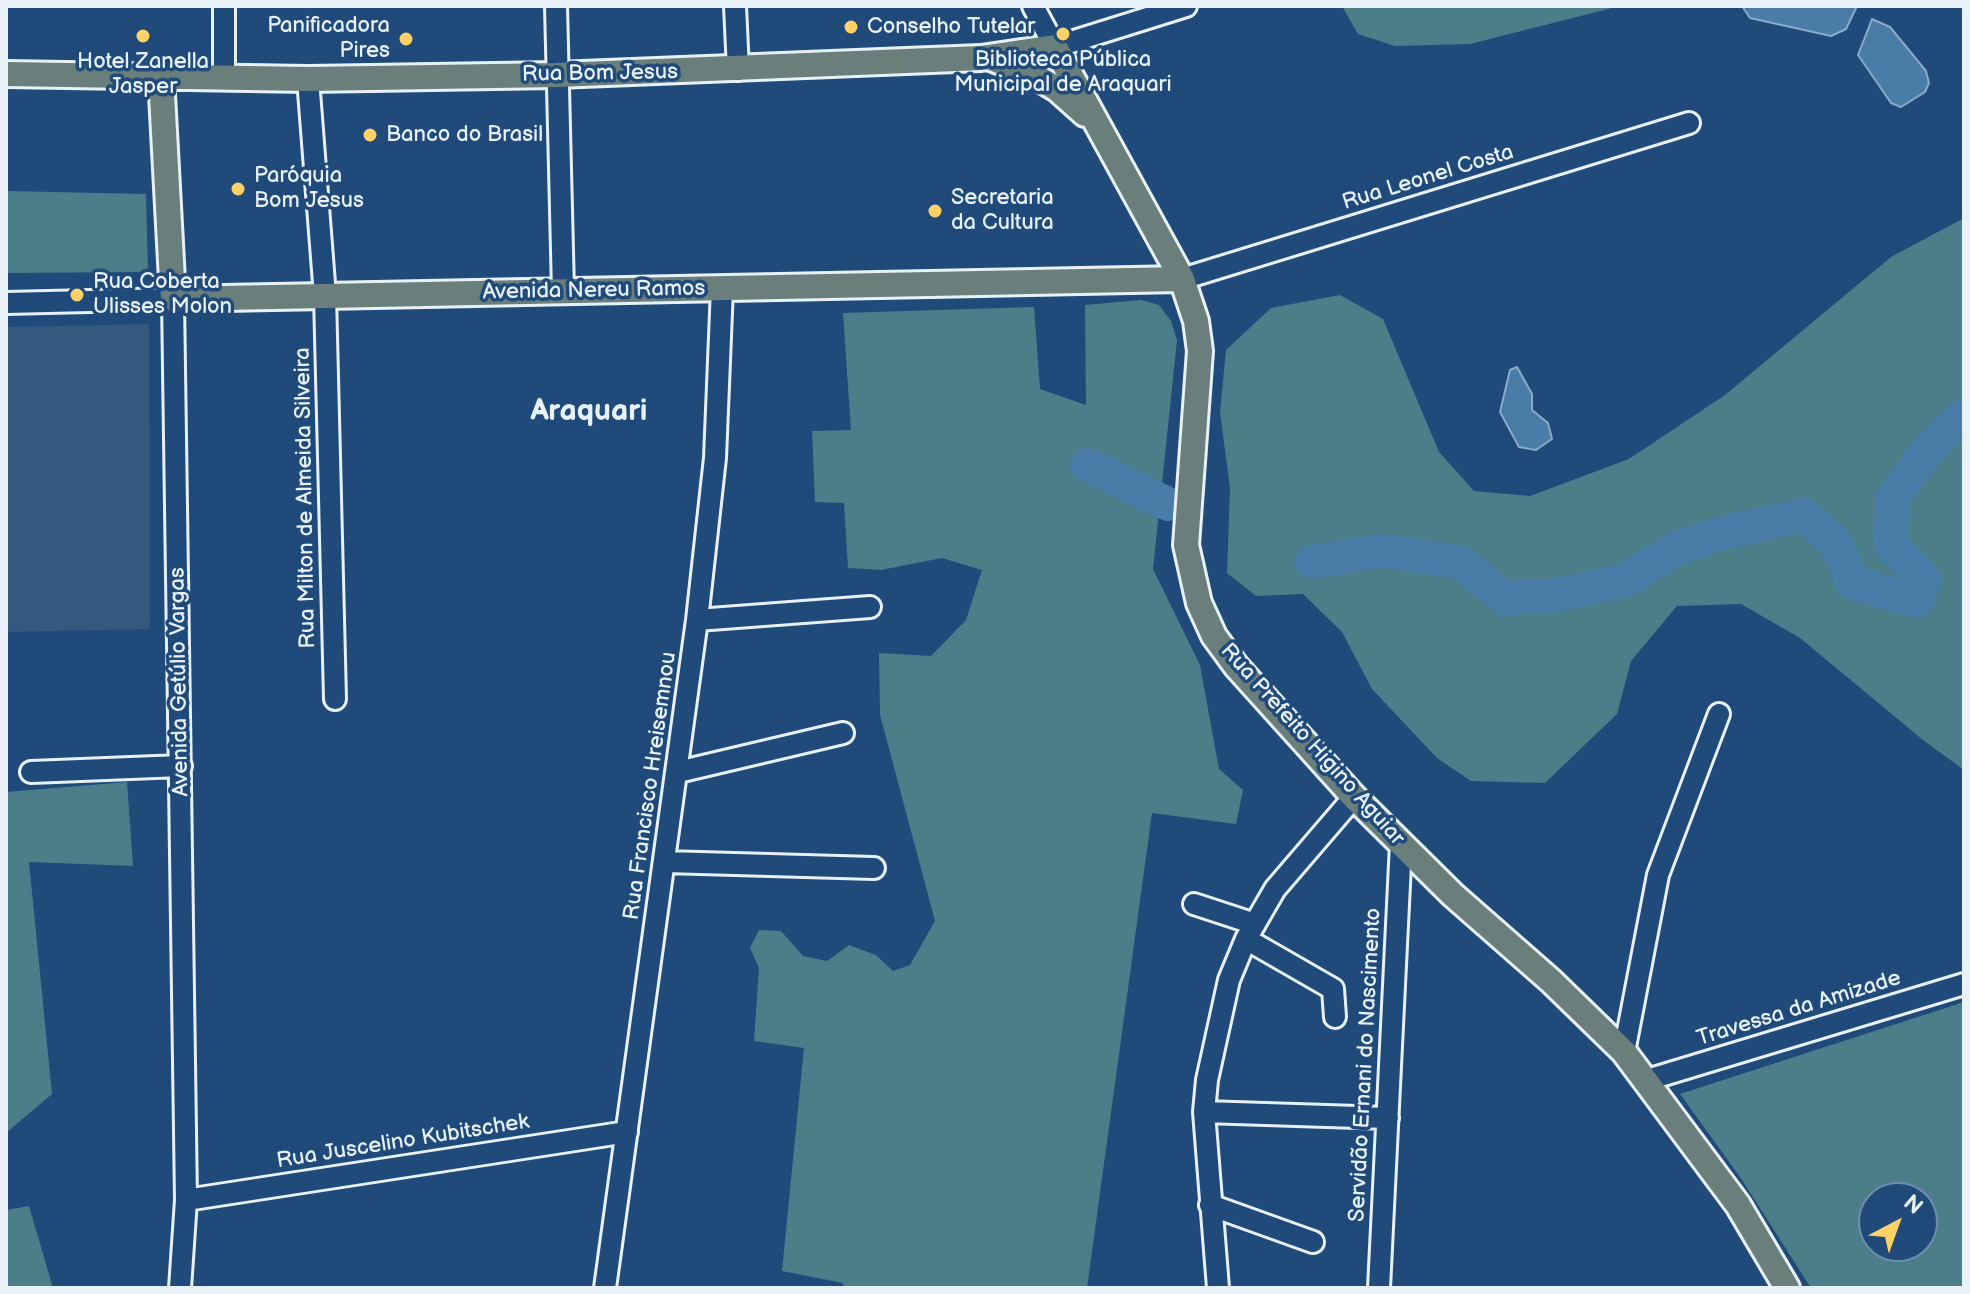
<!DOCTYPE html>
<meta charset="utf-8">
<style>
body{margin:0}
#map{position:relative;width:1970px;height:1294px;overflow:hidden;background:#1f4a7a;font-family:"Balsamiq Sans",sans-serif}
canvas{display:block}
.frame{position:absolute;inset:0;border:8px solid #e8f1f8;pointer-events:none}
.north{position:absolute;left:1858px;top:1182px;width:80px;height:80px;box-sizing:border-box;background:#1f4a7a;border:2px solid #6f8dac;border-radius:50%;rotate:41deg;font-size:22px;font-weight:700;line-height:32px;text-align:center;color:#e8f1f8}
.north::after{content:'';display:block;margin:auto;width:28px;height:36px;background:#ffd166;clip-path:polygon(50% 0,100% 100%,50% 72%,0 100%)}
</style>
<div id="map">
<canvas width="1970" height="1294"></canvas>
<div class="frame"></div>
<div class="north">N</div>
</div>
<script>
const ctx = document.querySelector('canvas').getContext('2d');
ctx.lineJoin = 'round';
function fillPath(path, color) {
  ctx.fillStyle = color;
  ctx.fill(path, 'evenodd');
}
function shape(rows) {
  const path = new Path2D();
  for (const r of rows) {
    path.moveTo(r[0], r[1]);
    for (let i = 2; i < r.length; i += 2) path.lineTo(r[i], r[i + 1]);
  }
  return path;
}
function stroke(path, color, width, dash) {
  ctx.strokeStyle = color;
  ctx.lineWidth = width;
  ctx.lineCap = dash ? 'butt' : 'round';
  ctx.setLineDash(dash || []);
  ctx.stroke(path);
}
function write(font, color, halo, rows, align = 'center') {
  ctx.font = font + ' "Balsamiq Sans",sans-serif';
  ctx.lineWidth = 7;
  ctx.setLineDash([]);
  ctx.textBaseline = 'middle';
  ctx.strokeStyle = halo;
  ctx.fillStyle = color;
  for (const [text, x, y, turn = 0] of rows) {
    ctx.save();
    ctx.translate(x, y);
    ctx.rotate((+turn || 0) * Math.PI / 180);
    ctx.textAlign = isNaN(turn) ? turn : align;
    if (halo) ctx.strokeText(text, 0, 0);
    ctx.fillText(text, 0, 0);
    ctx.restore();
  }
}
fillPath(shape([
 [149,324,150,629,6,632,6,327]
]), '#34587e');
fillPath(shape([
 [1342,6,1620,6,1470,44,1395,46,1358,34],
 [6,191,146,194,148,272,6,273],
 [1964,218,1964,770,1923,740,1800,638,1741,604,1677,606,1631,661,1617,714,1545,783,1471,781,1437,758,1372,689,1342,632,1303,594,1256,596,1227,573,1230,488,1220,412,1226,350,1271,308,1340,295,1383,319,1439,452,1474,491,1530,496,1629,459,1725,395,1891,257],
 [1141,300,1159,305,1171,321,1177,340,1153,569,1200,665,1219,769,1243,790,1236,824,1152,813,1087,1288,844,1288,843,1283,782,1271,804,1048,754,1041,759,968,750,948,759,930,781,931,803,956,827,961,849,945,876,955,893,971,910,965,935,921,880,715,879,653,931,656,966,620,982,570,942,558,881,570,848,568,844,503,815,502,812,431,851,430,843,313,1034,307,1040,389,1086,405,1085,305],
 [127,782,133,866,29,862,52,1094,6,1133,6,792],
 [1964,1002,1964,1288,1811,1288,1740,1177,1680,1094],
 [1874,1198,1922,1198,1922,1246,1874,1246],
 [29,1206,53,1288,6,1288,6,1210]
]), '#4c7e8a');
const water = shape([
 [1742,6,1857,6,1846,29,1831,36,1750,18,1742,6],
 [1872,19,1890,27,1926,71,1929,83,1925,92,1901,107,1891,103,1858,55,1872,19],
 [1517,367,1532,394,1532,410,1548,423,1552,439,1536,450,1519,447,1500,412,1510,370,1517,367]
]);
fillPath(water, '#497ca6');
stroke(water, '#89abc7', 2);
stroke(shape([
 [1087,465,1168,504],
 [1312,562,1381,551,1460,562,1505,598,1553,596,1626,580,1679,547,1722,533,1804,515,1836,543,1853,583,1917,601,1924,579,1890,544,1893,497,1930,447,1964,415]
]), '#497ca6', 34);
const minor = shape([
 [224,6,224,78],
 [556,6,563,291],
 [735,6,738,70],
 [1033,6,1055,47,1186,6],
 [308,79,325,296,335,699],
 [1182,279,1689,123],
 [6,303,173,299,186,1200,180,1288],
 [697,620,870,607],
 [31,772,181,766],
 [678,772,843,733],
 [665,862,874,868],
 [1194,904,1255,924],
 [1246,939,1333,989,1335,1017],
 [1624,1052,1658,875,1719,714],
 [1647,1080,1964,984],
 [1204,1112,1388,1118],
 [186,1200,627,1132],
 [1210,1205,1313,1242],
 [605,1288,697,620,715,458,722,288],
 [1218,1288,1204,1112,1207,1080,1229,980,1246,939,1275,889,1354,797],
 [1379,1288,1401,844]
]);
const major = shape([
 [991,58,1033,75,1057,89,1085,114],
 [6,74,308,79,557,75,981,58,1055,47,1182,279,1196,321,1200,351,1186,545,1199,603,1214,636,1236,666,1354,797,1453,895,1551,981,1624,1052,1738,1205,1787,1288],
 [161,76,173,299,1182,279]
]);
stroke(minor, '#e8f1f8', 26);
stroke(major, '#e8f1f8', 30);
stroke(minor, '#1f4a7a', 20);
stroke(major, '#6a7f7c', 24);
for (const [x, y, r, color] of [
 [851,27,8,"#ffd166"],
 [1063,34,8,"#ffd166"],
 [143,36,8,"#ffd166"],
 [406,39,8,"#ffd166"],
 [370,135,8,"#ffd166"],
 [238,189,8,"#ffd166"],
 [935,211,8,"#ffd166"],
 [77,295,8,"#ffd166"]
]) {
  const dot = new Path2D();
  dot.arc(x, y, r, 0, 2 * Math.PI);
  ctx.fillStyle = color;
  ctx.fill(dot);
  stroke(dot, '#1f4a7a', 3);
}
write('22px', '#e8f1f8', '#1f4a7a', [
 ["Panificadora",390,26,"right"],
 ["Pires",390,51,"right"],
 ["Conselho Tutelar",867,27],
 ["Biblioteca Pública",1063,60,"center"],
 ["Municipal de Araquari",1063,85,"center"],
 ["Hotel Zanella",143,62,"center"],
 ["Jasper",143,87,"center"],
 ["Banco do Brasil",386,135],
 ["Paróquia",254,176],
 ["Bom Jesus",254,201],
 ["Secretaria",951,198],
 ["da Cultura",951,223],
 ["Rua Coberta",93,282],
 ["Ulisses Molon",93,307]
], 'left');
write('22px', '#e8f1f8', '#1f4a7a', [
 ["Rua Bom Jesus",600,74,-1],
 ["Rua Leonel Costa",1428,178,-17],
 ["Avenida Nereu Ramos",594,291,-1],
 ["Rua Milton de Almeida Silveira",306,498,-91],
 ["Avenida Getúlio Vargas",180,682,-91],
 ["Rua Prefeito Higino Aguiar",1312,745,48],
 ["Rua Francisco Hreisemnou",651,786,-82],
 ["Travessa da Amizade",1799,1009,-17],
 ["Servidão Ernani do Nascimento",1366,1065,-87],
 ["Rua Juscelino Kubitschek",403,1142,-9]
]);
write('bold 30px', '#e8f1f8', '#1f4a7a', [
 ["Araquari",589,412]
]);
</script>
